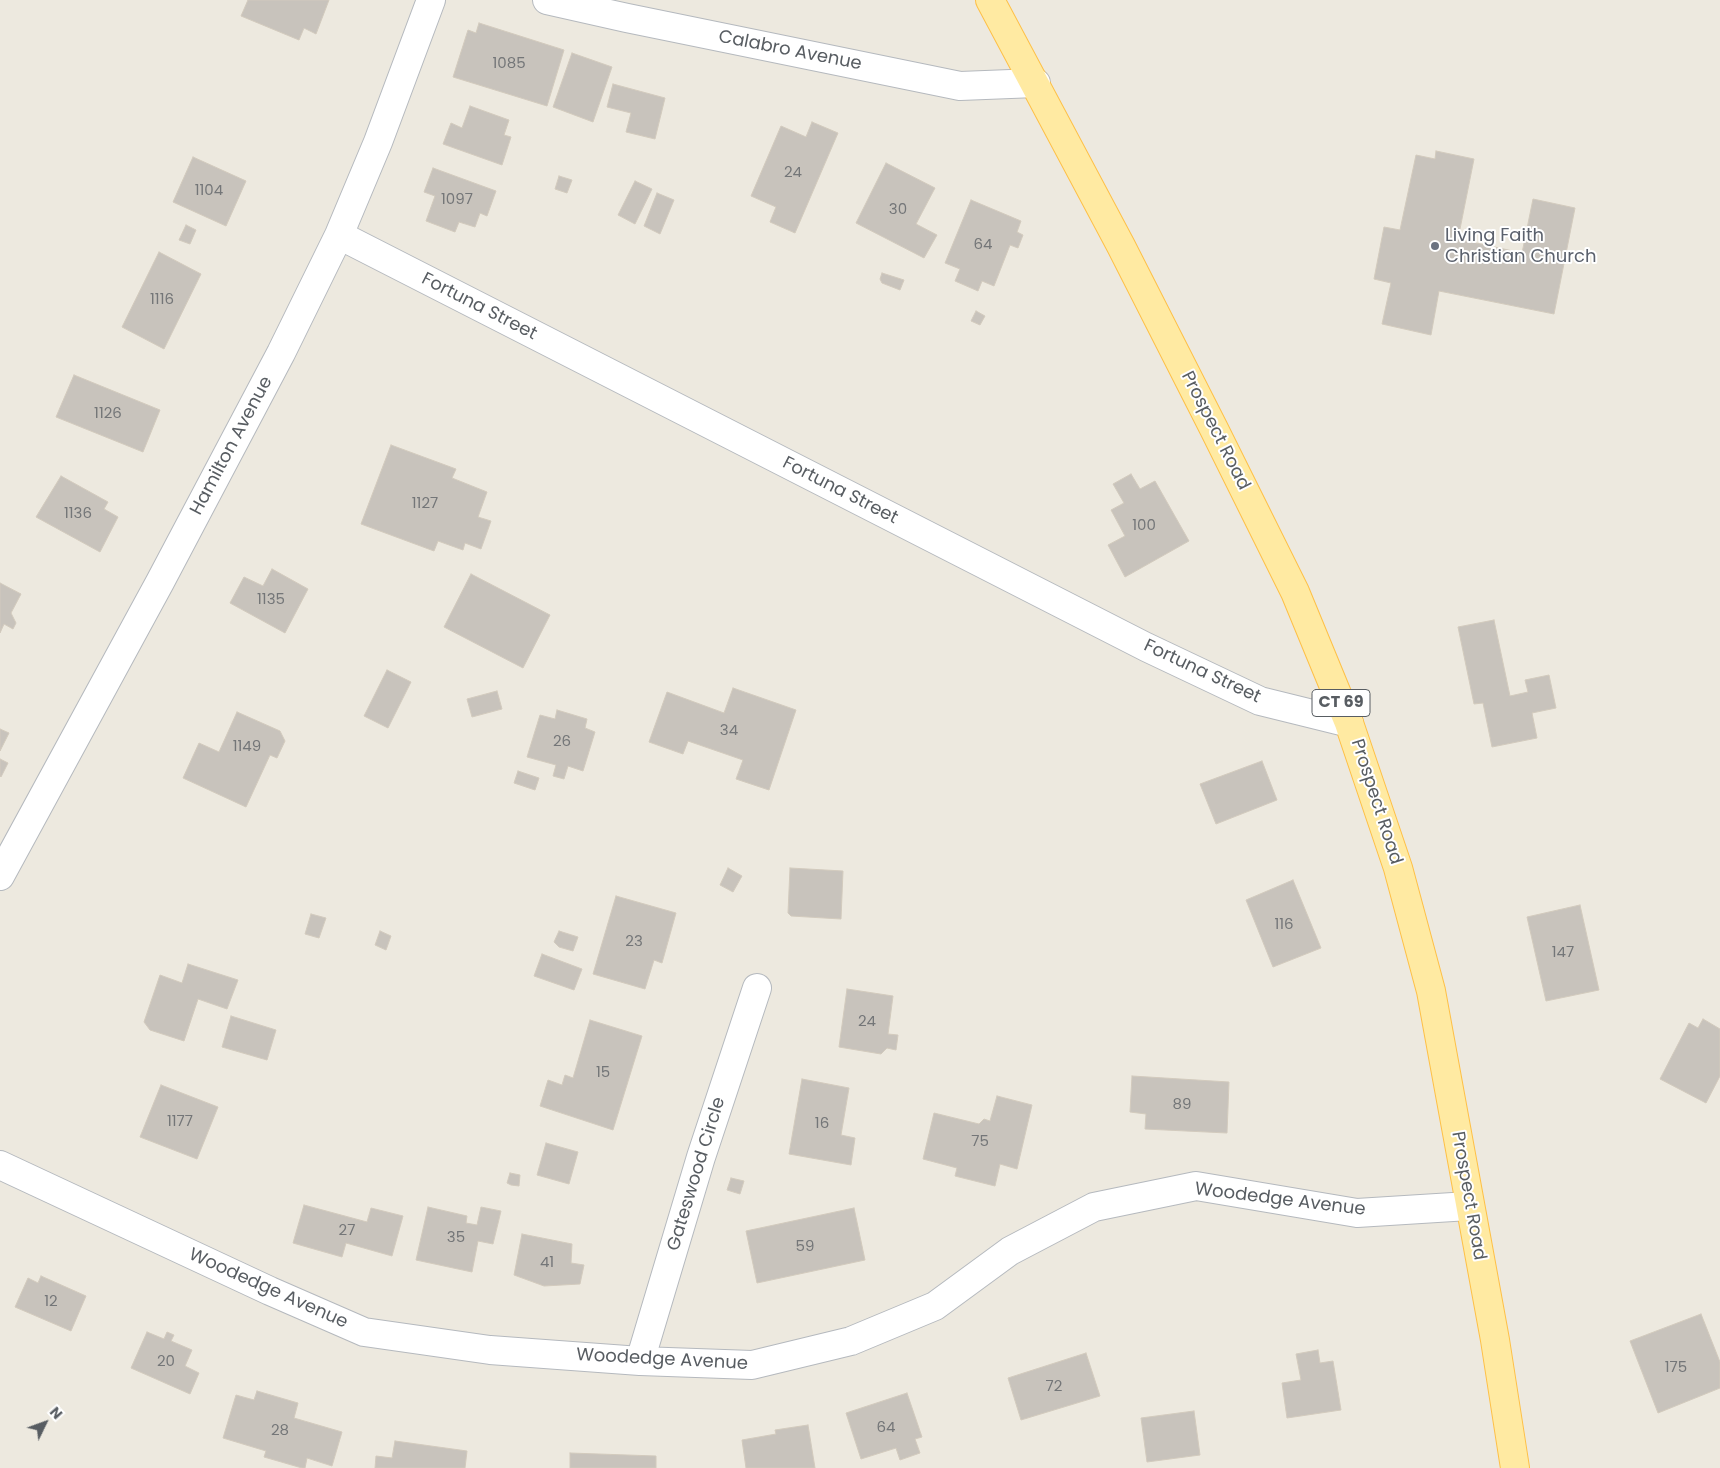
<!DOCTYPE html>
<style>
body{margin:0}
#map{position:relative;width:1720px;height:1468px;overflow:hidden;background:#ede9df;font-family:Poppins,sans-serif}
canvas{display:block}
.north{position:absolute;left:20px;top:1398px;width:50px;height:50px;-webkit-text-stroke:4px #fff;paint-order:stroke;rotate:48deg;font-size:14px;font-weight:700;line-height:20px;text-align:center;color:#585d62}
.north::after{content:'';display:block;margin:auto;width:18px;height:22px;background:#585d62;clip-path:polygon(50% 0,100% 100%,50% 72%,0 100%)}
</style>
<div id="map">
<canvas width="1720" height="1468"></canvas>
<div class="north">N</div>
</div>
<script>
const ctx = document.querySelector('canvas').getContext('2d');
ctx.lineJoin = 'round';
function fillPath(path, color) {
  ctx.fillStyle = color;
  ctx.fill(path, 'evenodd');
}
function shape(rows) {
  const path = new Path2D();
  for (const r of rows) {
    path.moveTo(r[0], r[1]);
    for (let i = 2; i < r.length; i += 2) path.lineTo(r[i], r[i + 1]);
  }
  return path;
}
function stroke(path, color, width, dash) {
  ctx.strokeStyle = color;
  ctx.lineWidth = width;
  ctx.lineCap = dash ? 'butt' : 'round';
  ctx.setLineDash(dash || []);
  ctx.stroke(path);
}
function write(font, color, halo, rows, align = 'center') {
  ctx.font = font + ' Poppins,sans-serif';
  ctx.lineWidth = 4;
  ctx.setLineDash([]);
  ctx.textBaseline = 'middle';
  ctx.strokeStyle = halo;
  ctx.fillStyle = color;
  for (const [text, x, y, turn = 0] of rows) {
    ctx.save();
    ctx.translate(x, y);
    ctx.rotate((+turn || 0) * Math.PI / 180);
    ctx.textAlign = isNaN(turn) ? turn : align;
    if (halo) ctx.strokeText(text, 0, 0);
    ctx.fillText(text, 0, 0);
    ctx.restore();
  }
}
const building = shape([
 [248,0,329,0,316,34,304,28,299,40,241,16,248,0],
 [479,23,564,50,547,106,453,77,468,30,476,33,479,23],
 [572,53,612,67,593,122,553,107,572,53],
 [613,84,665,98,655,139,626,132,631,113,607,107,613,84],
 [470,106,509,120,504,135,511,137,502,165,443,144,451,123,462,128,470,106],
 [812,122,838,133,795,233,770,222,776,207,751,196,781,126,806,137,812,122],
 [1436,151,1474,159,1458,239,1522,253,1533,199,1575,208,1554,314,1439,291,1431,335,1382,324,1391,283,1374,279,1384,227,1400,230,1416,155,1435,159,1436,151],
 [193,157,246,181,226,226,173,202,193,157],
 [886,163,935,188,916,224,937,235,924,258,856,223,886,163],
 [433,168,496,191,487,216,480,213,475,227,459,222,455,232,426,221,435,196,424,192,433,168],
 [559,176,572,180,567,193,555,189,559,176],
 [635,181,652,189,635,224,618,215,635,181],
 [657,193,674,200,660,234,644,226,657,193],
 [971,200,1021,221,1017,232,1023,235,1018,248,1010,245,994,286,982,281,978,291,955,281,960,269,945,263,971,200],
 [186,225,196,230,190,244,179,240,186,225],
 [159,252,201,274,164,349,122,327,159,252],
 [882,273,904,280,900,290,882,283,880,279,882,273],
 [976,311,985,316,980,325,971,321,976,311],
 [74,375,160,410,143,452,56,417,74,375],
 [391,445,456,469,452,478,487,492,478,517,491,521,481,549,465,543,463,550,438,541,434,551,361,524,391,445],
 [1131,474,1140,489,1155,481,1189,541,1125,577,1108,545,1125,536,1111,510,1124,503,1113,484,1131,474],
 [61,476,108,502,104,509,118,517,100,552,36,517,61,476],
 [272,569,308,589,285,633,230,603,244,577,263,586,272,569],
 [471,574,550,615,523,668,444,627,471,574],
 [0,583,21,594,11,613,16,623,13,629,4,624,0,633,0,583],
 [1494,620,1510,696,1528,692,1525,680,1549,675,1556,708,1532,713,1537,738,1492,747,1483,703,1474,704,1458,627,1494,620],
 [387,670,411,682,388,728,364,716,387,670],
 [733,688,796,710,769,790,736,779,743,760,688,741,683,754,649,742,667,692,724,713,733,688],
 [497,691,502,709,472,717,467,699,497,691],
 [557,710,587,719,585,728,595,732,583,771,568,766,564,779,553,776,556,765,527,757,540,715,555,719,557,710],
 [237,712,280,731,285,741,277,758,270,755,246,807,183,778,199,743,219,752,237,712],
 [0,729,9,733,0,751,0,729],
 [0,759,8,763,1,777,0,776,0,759],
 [1262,761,1277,800,1216,824,1200,784,1262,761],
 [518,771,539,778,535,790,514,783,518,771],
 [728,868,742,876,733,892,720,885,728,868],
 [790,868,843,871,841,919,791,916,788,913,790,868],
 [1293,880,1321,948,1273,967,1246,900,1293,880],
 [616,896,676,913,662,963,654,960,645,989,593,974,616,896],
 [1580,905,1599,990,1546,1001,1527,917,1580,905],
 [311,914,326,918,319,938,305,934,311,914],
 [380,931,391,936,386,950,375,945,380,931],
 [559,931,578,937,573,951,559,947,554,942,559,931],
 [542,954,582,969,574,990,534,976,542,954],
 [188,964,238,980,227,1009,198,999,184,1041,150,1030,144,1022,160,975,182,983,188,964],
 [847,989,893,996,888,1034,898,1035,896,1050,887,1048,881,1054,839,1047,847,989],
 [231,1016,276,1030,267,1060,222,1047,231,1016],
 [1703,1019,1720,1029,1720,1076,1706,1103,1660,1079,1689,1023,1698,1028,1703,1019],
 [590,1020,642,1036,613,1130,540,1106,548,1080,562,1085,565,1075,573,1078,590,1020],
 [1132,1076,1229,1082,1227,1133,1145,1129,1146,1114,1130,1112,1132,1076],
 [802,1079,849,1088,841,1135,855,1138,851,1165,789,1154,802,1079],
 [161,1085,218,1107,197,1159,140,1137,161,1085],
 [997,1096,1032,1105,1017,1169,1000,1164,995,1186,955,1176,957,1168,923,1159,934,1113,979,1124,984,1119,990,1121,997,1096],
 [546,1143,578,1152,569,1184,537,1175,546,1143],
 [510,1173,520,1175,519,1186,511,1185,507,1183,510,1173],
 [731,1178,744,1181,740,1194,727,1190,731,1178],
 [304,1205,367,1222,371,1208,403,1216,392,1256,346,1243,342,1257,293,1243,304,1205],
 [428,1207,467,1216,466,1223,477,1225,481,1207,501,1211,493,1244,478,1241,472,1272,416,1260,428,1207],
 [854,1208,865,1260,757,1283,746,1231,854,1208],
 [522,1234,572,1244,571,1263,584,1265,580,1284,544,1286,514,1275,522,1234],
 [41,1276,86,1296,71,1331,15,1307,28,1278,38,1283,41,1276],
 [1701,1314,1720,1362,1720,1388,1658,1413,1630,1341,1701,1314],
 [147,1332,164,1339,167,1332,174,1335,171,1341,192,1350,185,1366,199,1373,190,1394,131,1368,147,1332],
 [1318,1350,1320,1363,1333,1361,1341,1410,1287,1418,1282,1383,1301,1380,1296,1354,1318,1350],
 [1086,1353,1100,1396,1021,1420,1008,1378,1086,1353],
 [257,1391,298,1403,294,1418,342,1432,332,1466,307,1458,305,1468,302,1468,264,1457,266,1451,223,1438,236,1395,254,1400,257,1391],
 [907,1393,922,1437,915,1439,920,1453,900,1460,896,1448,861,1459,846,1413,907,1393],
 [1194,1411,1200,1455,1147,1462,1141,1418,1194,1411],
 [808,1425,815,1468,746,1468,742,1440,776,1434,775,1430,808,1425],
 [395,1441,467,1451,465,1468,375,1468,376,1456,392,1458,395,1441],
 [570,1453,656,1456,656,1468,570,1468,570,1453]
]);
fillPath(building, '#c8c3bc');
stroke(building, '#d2cabd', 1);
const minor = shape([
 [547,0,627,18,960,86,1036,83],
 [339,235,1146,647,1260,701,1349,723],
 [0,876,160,582,281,353,339,235,378,142,431,0],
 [0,1165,270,1291,364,1332,490,1350,640,1361,752,1365,851,1341,935,1306,1010,1251,1094,1207,1196,1186,1357,1213,1469,1206],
 [640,1361,701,1157,757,988]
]);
const primary = shape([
 [990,0,1121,246,1214,429,1295,592,1349,723,1398,868,1431,991,1495,1340,1515,1468]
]);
stroke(minor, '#b5b9be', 30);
stroke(primary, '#fec047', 30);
stroke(minor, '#fff', 28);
stroke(primary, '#ffeaa2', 28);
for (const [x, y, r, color] of [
 [1435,246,5,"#6b7280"]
]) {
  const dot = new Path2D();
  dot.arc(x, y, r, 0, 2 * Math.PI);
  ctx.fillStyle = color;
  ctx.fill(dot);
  stroke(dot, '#fff', 2);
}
write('15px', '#747678', null, [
 ["1085",509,64],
 ["24",793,173],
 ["1104",209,191],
 ["1097",457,200],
 ["30",898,210],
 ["64",983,245],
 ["1116",162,300],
 ["1126",108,414],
 ["1127",425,504],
 ["1136",78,514],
 ["100",1144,526],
 ["1135",271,600],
 ["34",729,731],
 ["26",562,742],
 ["1149",247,747],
 ["116",1284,925],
 ["23",634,942],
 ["147",1563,953],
 ["24",867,1022],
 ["15",603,1073],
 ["89",1182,1105],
 ["1177",180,1122],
 ["16",822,1124],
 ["75",980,1142],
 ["27",347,1231],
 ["35",456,1238],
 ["59",805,1247],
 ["41",547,1263],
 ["12",51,1302],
 ["20",166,1362],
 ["175",1676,1368],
 ["72",1054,1387],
 ["64",886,1428],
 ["28",280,1431]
]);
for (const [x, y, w] of [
 [1341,703,58]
]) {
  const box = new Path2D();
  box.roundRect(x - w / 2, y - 13.5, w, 27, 4);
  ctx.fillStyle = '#fff';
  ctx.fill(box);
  stroke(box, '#585d62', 1);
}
write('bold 16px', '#585d62', null, [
 ["CT 69",1341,703]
]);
write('18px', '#585d62', '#fff', [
 ["Calabro Avenue",790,51,11],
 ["Fortuna Street",479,307,27],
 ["Prospect Road",1215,431,63],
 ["Hamilton Avenue",232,446,-62],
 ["Fortuna Street",840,491,27],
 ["Fortuna Street",1202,672,25],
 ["Prospect Road",1376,802,72],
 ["Gateswood Circle",697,1174,-73],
 ["Prospect Road",1468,1196,80],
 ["Woodedge Avenue",1280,1200,7],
 ["Woodedge Avenue",268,1289,24],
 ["Woodedge Avenue",662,1360,3]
]);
write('18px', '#5b616d', '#fff', [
 ["Living Faith",1445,236],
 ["Christian Church",1445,257]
], 'left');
</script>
